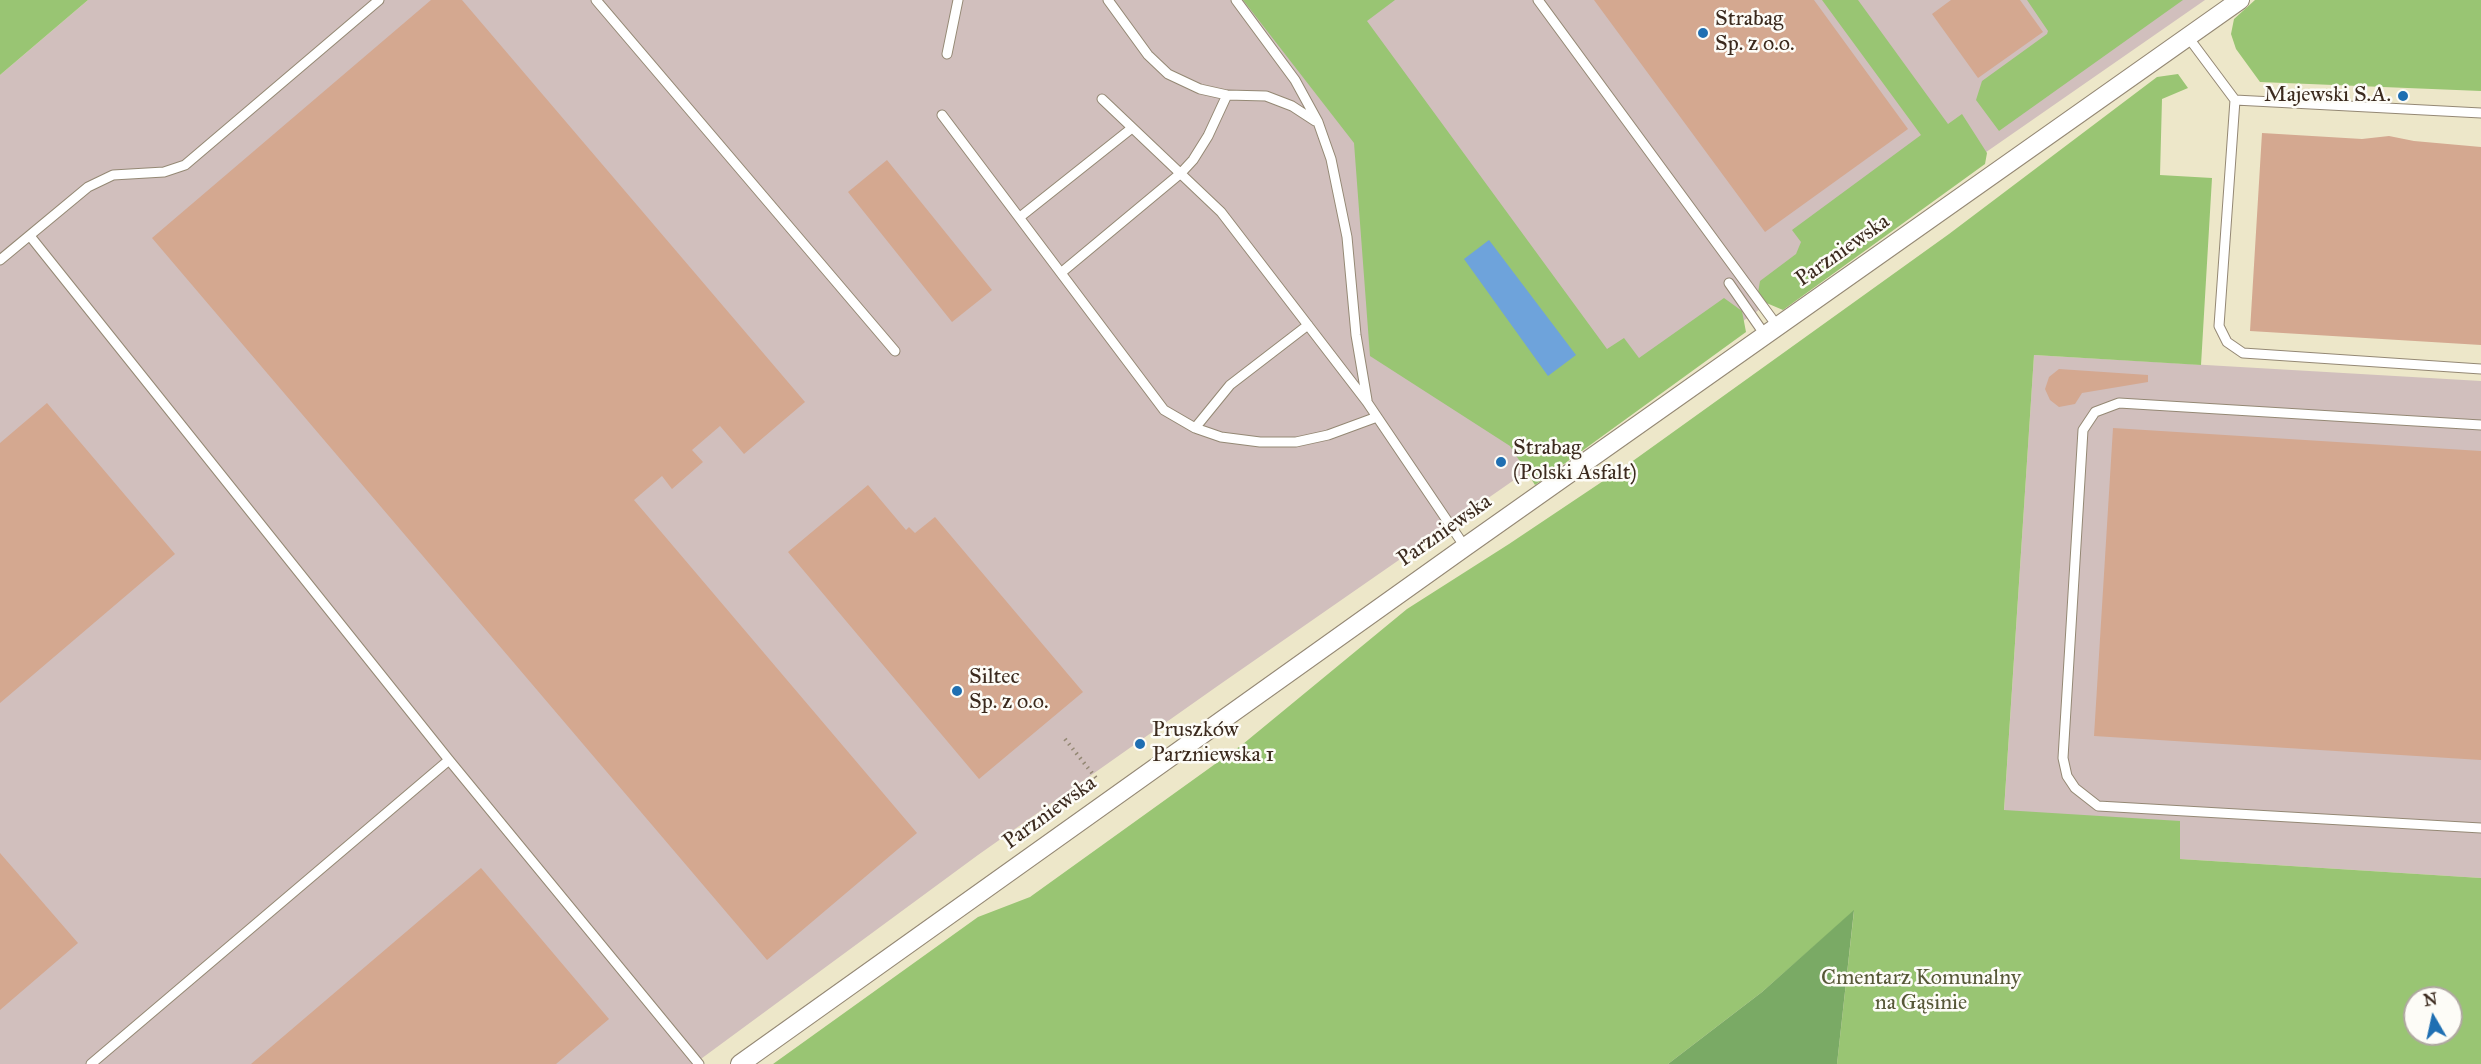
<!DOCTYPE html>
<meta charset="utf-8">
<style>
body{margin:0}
#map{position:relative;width:2481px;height:1064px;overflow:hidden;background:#ede7c9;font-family:"IM FELL Great Primer",serif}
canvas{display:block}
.north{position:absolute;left:2403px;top:986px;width:60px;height:60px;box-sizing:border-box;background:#fdfcf7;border:2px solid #afa8a0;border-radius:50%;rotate:351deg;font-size:16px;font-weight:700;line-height:24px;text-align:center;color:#3b2a1e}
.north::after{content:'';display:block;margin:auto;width:21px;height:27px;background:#1f6fb2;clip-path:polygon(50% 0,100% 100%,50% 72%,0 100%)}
</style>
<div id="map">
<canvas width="2481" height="1064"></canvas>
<div class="north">N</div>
</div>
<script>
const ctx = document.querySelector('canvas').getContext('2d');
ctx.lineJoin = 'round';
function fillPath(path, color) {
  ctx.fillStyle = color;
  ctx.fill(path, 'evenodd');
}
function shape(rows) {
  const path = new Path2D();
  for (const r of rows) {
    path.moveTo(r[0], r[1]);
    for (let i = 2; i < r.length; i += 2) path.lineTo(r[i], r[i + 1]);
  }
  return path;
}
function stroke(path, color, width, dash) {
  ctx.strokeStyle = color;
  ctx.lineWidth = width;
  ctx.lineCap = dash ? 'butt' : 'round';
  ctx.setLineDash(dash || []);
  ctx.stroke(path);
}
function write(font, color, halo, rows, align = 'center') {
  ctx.font = font + ' "IM FELL Great Primer",serif';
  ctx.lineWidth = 5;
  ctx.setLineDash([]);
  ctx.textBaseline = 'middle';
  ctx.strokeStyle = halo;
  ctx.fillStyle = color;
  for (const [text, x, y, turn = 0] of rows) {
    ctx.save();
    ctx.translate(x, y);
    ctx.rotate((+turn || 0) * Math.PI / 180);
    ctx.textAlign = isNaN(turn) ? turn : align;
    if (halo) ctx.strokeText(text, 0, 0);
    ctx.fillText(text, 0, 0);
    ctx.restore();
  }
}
fillPath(shape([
 [88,0,2205,0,1219,685,978,855,694,1064,0,1064,0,75],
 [2034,355,2481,381,2481,878,2180,859,2180,822,2004,811]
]), '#d1bfbd');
fillPath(shape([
 [0,0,88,0,0,75],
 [1243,0,1395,0,1367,21,1607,349,1624,338,1639,358,1724,298,1742,311,1746,332,1535,485,1510,446,1370,356,1354,143],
 [1822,0,1858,0,1948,124,1962,114,1987,153,1985,164,1783,310,1757,299,1760,281,1796,254,1801,242,1792,230,1921,135],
 [2027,0,2183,0,1999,131,1976,100,1982,81,2047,34,2048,31],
 [2255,0,2481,0,2481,91,2260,82,2236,49,2231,34,2234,19],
 [2178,74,2188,88,2162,99,2160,175,2212,178,2201,365,2034,355,2004,810,2180,821,2180,859,2481,878,2481,1064,1837,1064,1854,911,1762,992,1668,1064,773,1064,978,917,1030,897,1243,744,1407,609,1509,544,1630,463,1949,234,2157,77],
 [2415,998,2451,998,2451,1034,2415,1034]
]), '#99c573');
fillPath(shape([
 [1854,910,1837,1064,1668,1064,1762,992]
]), '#7aaa65');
fillPath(shape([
 [1489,240,1576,355,1548,376,1464,259]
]), '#6ea3db');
fillPath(shape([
 [431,0,462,0,805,402,744,454,720,426,692,450,703,462,672,489,662,476,634,500,917,833,767,960,152,238],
 [1594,0,1814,0,1908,129,1765,232],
 [1951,0,2020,0,2043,32,1978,78,1932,14],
 [2262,133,2362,139,2389,136,2414,141,2481,147,2481,345,2250,331],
 [887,160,992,290,952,322,848,192],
 [2059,369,2148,375,2148,382,2082,393,2075,404,2059,407,2050,400,2045,389,2049,377],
 [47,403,175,554,0,703,0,443],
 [2113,428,2481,451,2481,760,2094,736],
 [868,485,906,530,909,527,915,533,935,517,1083,692,979,779,788,552],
 [0,853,78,943,0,1010],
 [481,868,609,1019,556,1064,251,1064]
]), '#d4a890');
const service = shape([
 [596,0,895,351],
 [1108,0,1148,55,1168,74,1200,89,1227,95,1266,96,1292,106,1315,121],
 [1236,0,1295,80,1318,122,1331,159,1347,237,1356,335,1367,400],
 [1538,0,1778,327],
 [2188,37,2235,100,2219,326,2227,342,2243,353,2481,369],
 [947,54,958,0],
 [1102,99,1221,212,1367,402,1465,547],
 [2235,100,2481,113],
 [942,115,1164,410,1195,428,1221,437,1260,442,1296,442,1328,435,1377,417],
 [1020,217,1132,128],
 [30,236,449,760,699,1064],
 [0,260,88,187,113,175,164,172,185,165,379,0],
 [1062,272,1181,173,1193,160,1208,136,1227,95],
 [1729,283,1765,335],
 [2481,425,2119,403,2095,412,2083,430,2063,758,2067,776,2075,788,2098,806,2481,828],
 [1195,428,1230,385,1308,325],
 [91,1064,449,760]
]);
const minor = shape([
 [740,1064,1465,547,2240,0]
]);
stroke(service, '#948874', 11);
stroke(minor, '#948874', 20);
stroke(shape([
 [1065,739,1096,778]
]), '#948874', 4, [1.5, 4.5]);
stroke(service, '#fff', 9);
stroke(minor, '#fff', 18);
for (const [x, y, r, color] of [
 [1703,33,6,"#1f6fb2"],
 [2403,96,6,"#1f6fb2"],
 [1501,462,6,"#1f6fb2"],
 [957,691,6,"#1f6fb2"],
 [1140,744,6,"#1f6fb2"]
]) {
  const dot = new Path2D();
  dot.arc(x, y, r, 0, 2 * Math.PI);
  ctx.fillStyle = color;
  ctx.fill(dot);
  stroke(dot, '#fdfcf7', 2);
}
write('22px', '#3b2a1e', '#fdfcf7', [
 ["Strabag",1715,20],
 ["Sp. z o.o.",1715,45],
 ["Majewski S.A.",2391,96,"right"],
 ["Strabag",1513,449],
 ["(Polski Asfalt)",1513,474],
 ["Siltec",969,678],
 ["Sp. z o.o.",969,703],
 ["Pruszków",1152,731],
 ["Parzniewska 1",1152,756]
], 'left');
write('22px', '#3b2a1e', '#fdfcf7', [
 ["Parzniewska",1843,251,-35],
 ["Parzniewska",1445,531,-35],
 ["Parzniewska",1050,813,-36]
]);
write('22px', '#575838', '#fdfcf7', [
 ["Cmentarz Komunalny",1921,979],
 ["na Gąsinie",1921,1004]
]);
</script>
